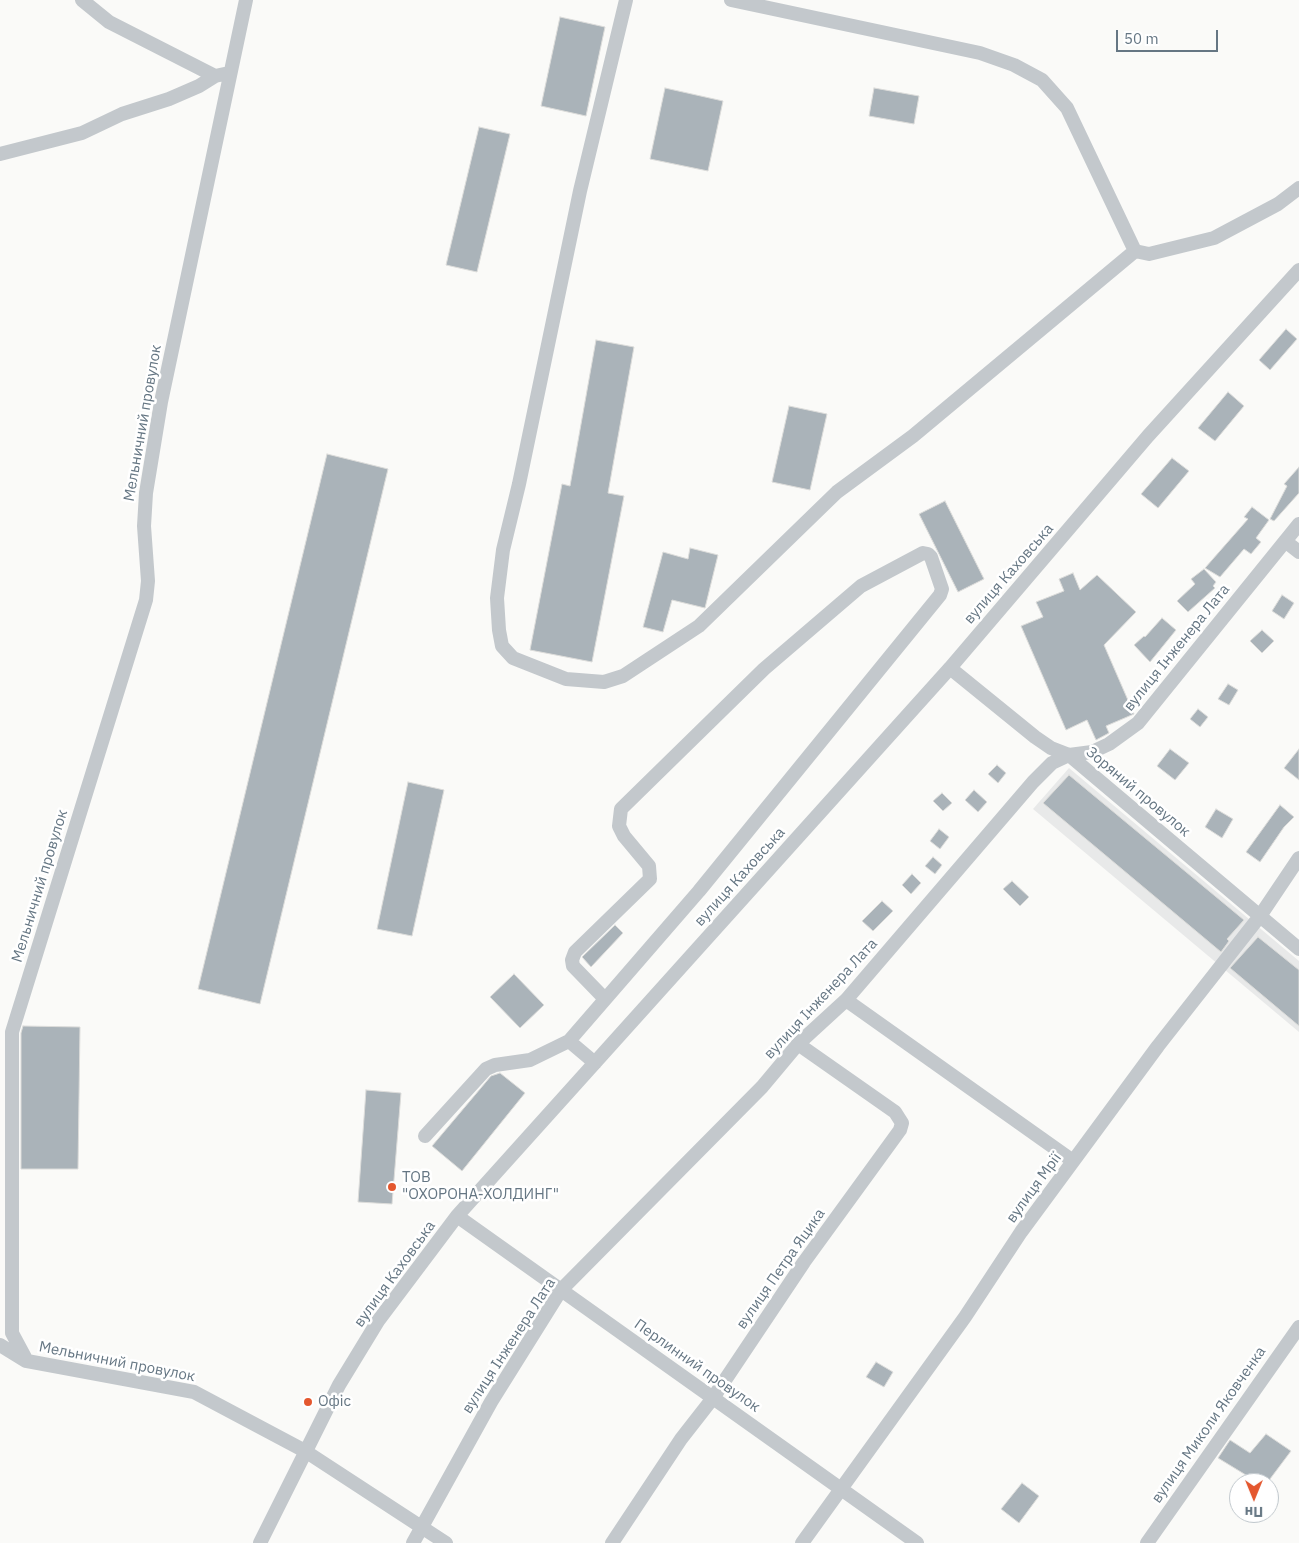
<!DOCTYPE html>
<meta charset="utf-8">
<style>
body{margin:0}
#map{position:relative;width:1299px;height:1543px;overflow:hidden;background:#fafaf8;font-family:"IBM Plex Sans",sans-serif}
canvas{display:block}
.north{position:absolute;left:1229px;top:1473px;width:50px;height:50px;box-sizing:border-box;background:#fff;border:1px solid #c1c8cd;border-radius:50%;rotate:180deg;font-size:14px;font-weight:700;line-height:20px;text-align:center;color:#657683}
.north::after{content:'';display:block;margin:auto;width:18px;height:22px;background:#e4572e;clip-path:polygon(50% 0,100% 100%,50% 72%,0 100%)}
.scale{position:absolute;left:1116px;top:30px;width:102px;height:22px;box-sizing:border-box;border:2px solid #657683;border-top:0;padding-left:6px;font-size:15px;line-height:18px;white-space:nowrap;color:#657683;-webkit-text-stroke:4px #fff;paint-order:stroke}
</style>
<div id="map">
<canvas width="1299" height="1543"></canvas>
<div class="north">Пн</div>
<div class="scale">50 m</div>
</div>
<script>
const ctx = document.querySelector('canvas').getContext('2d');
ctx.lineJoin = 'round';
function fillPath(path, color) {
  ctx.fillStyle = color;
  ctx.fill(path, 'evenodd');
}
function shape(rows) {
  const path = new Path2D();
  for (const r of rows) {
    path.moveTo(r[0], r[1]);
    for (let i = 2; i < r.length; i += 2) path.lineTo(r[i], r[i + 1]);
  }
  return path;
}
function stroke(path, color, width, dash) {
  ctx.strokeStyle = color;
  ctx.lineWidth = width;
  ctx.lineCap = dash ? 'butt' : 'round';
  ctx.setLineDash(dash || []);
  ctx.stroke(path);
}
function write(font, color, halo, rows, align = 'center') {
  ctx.font = font + ' "IBM Plex Sans",sans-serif';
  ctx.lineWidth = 5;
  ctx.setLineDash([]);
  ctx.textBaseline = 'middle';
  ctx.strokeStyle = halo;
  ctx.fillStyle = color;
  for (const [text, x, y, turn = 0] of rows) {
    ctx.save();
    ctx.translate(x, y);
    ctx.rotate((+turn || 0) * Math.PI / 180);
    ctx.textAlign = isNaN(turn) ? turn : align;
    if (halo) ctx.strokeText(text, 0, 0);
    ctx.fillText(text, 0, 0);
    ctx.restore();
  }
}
fillPath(shape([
 [1069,768,1299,961,1299,1032,1033,809]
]), '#e8e9e9');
const building = shape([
 [560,17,605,27,586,116,541,106,560,17],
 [665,88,723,101,708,171,650,159,665,88],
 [874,88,919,96,914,124,869,116,874,88],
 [479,127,510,134,477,272,446,265,479,127],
 [1286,329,1297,339,1270,370,1259,360,1286,329],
 [596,340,634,347,608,493,624,496,592,662,530,650,562,484,570,486,596,340],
 [1228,392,1244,406,1215,441,1198,428,1228,392],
 [789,406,827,414,810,490,772,482,789,406],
 [327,454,388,469,260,1004,198,989,327,454],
 [1172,458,1189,471,1158,508,1141,494,1172,458],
 [1299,467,1299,493,1274,521,1270,519,1287,486,1284,484,1299,467],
 [945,501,984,579,958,592,919,514,945,501],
 [1252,507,1269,520,1256,538,1261,542,1251,554,1244,549,1220,577,1205,568,1248,519,1244,517,1252,507],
 [690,548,718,555,705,608,672,600,663,632,643,627,663,552,688,559,690,548],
 [1204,569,1216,582,1213,586,1215,588,1188,612,1177,601,1195,584,1191,579,1204,569],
 [1073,573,1080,590,1097,575,1136,612,1104,645,1134,714,1106,726,1109,733,1096,740,1087,720,1066,730,1021,626,1043,617,1036,602,1064,591,1059,579,1073,573],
 [1282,595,1294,603,1284,619,1272,611,1282,595],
 [1162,618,1176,630,1150,662,1134,645,1144,636,1145,637,1162,618],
 [1262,630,1274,641,1262,653,1250,641,1262,630],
 [1228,684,1238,690,1229,705,1218,699,1228,684],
 [1198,709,1208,717,1200,727,1190,719,1198,709],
 [1170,749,1189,763,1175,780,1157,766,1170,749],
 [1299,749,1299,780,1284,768,1299,749],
 [997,765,1006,773,998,783,988,774,997,765],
 [1069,775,1244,920,1227,939,1229,941,1221,952,1043,803,1069,775],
 [408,782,444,790,412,936,377,929,408,782],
 [974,790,987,802,978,812,965,800,974,790],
 [942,793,952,803,943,811,933,801,942,793],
 [1280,805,1294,817,1284,827,1260,862,1246,852,1280,805],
 [1216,809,1233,819,1222,838,1205,827,1216,809],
 [939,829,949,837,940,849,930,841,939,829],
 [933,857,942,865,935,874,925,866,933,857],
 [912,874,921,883,911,894,902,885,912,874],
 [1012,881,1029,897,1020,906,1003,889,1012,881],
 [882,901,893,911,873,931,862,921,882,901],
 [615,925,623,933,591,967,582,957,615,925],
 [1258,937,1299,970,1299,1026,1230,968,1258,937],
 [514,974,544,1005,520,1028,490,997,514,974],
 [23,1026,80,1027,78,1169,21,1169,21,1033,23,1026],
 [500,1073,525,1093,462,1171,432,1146,491,1076,500,1073],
 [366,1090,401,1093,392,1204,358,1202,366,1090],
 [876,1362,893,1372,884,1387,866,1377,876,1362],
 [1266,1434,1291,1451,1267,1483,1259,1483,1218,1458,1230,1440,1250,1453,1266,1434],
 [1022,1483,1039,1496,1019,1523,1001,1509,1022,1483]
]);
fillPath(building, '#aab3b9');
stroke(building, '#dcdcda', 1);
stroke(shape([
 [82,0,109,22,215,76],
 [246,0,161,402,146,493,144,526,148,581,146,600,12,1032,12,1333,27,1361,194,1392,305,1451,446,1543],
 [626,0,580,191,519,484,503,550,497,598,499,630,502,646,513,658,566,679,604,682,623,676,699,626,837,492,913,436,1135,251],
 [731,0,980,53,1014,65,1042,80,1067,108,1135,251,1149,254,1214,238,1278,204,1299,188],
 [0,154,82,133,122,114,169,99,199,86,215,76,229,73],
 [1285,541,1299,552],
 [950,668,1035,737,1051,748,1069,755,1299,949],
 [846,1000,1073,1161],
 [569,1041,595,1063],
 [425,1136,486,1069,495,1065,530,1060,569,1041,699,891,940,595,942,589,931,557,928,554,923,553,861,586,764,669,621,809,619,826,624,836,649,866,650,879,575,952,572,960,573,966,605,999],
 [457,1216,917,1543],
 [0,1345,26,1361],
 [260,1543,339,1385,378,1321,457,1216,950,668,1148,436,1299,270],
 [413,1543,491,1402,561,1290,762,1087,798,1044,846,1000,1033,782,1052,763,1069,755,1092,752,1109,744,1138,723,1299,524],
 [612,1543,681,1439,713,1398,804,1262,900,1130,902,1123,895,1112,798,1044],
 [802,1543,965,1317,1021,1232,1158,1046,1260,916,1299,858],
 [1147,1543,1299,1327]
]), '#c3c8cc', 14);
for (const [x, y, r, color] of [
 [392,1187,5,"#e4572e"],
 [308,1402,5,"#e4572e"]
]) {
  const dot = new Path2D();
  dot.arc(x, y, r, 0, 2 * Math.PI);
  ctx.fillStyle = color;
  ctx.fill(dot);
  stroke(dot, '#fff', 2);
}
write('15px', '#657683', '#fff', [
 ["Мельничний провулок",143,423,-80],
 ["вулиця Каховська",1009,574,-49],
 ["вулиця Інженера Лата",1177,648,-51],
 ["Зоряний провулок",1138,792,40],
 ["вулиця Каховська",740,877,-48],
 ["Мельничний провулок",40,886,-73],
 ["вулиця Інженера Лата",821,999,-47],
 ["вулиця Мрії",1034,1188,-54],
 ["вулиця Петра Яцика",781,1269,-55],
 ["вулиця Каховська",395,1274,-54],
 ["вулиця Інженера Лата",509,1346,-57],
 ["Мельничний провулок",117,1362,11],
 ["Перлинний провулок",697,1366,35],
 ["вулиця Миколи Яковченка",1209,1425,-55]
]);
write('15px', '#657683', '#fff', [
 ["ТОВ",402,1178],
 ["\"ОХОРОНА-ХОЛДИНГ\"",402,1195],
 ["Офіс",318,1402]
], 'left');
</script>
